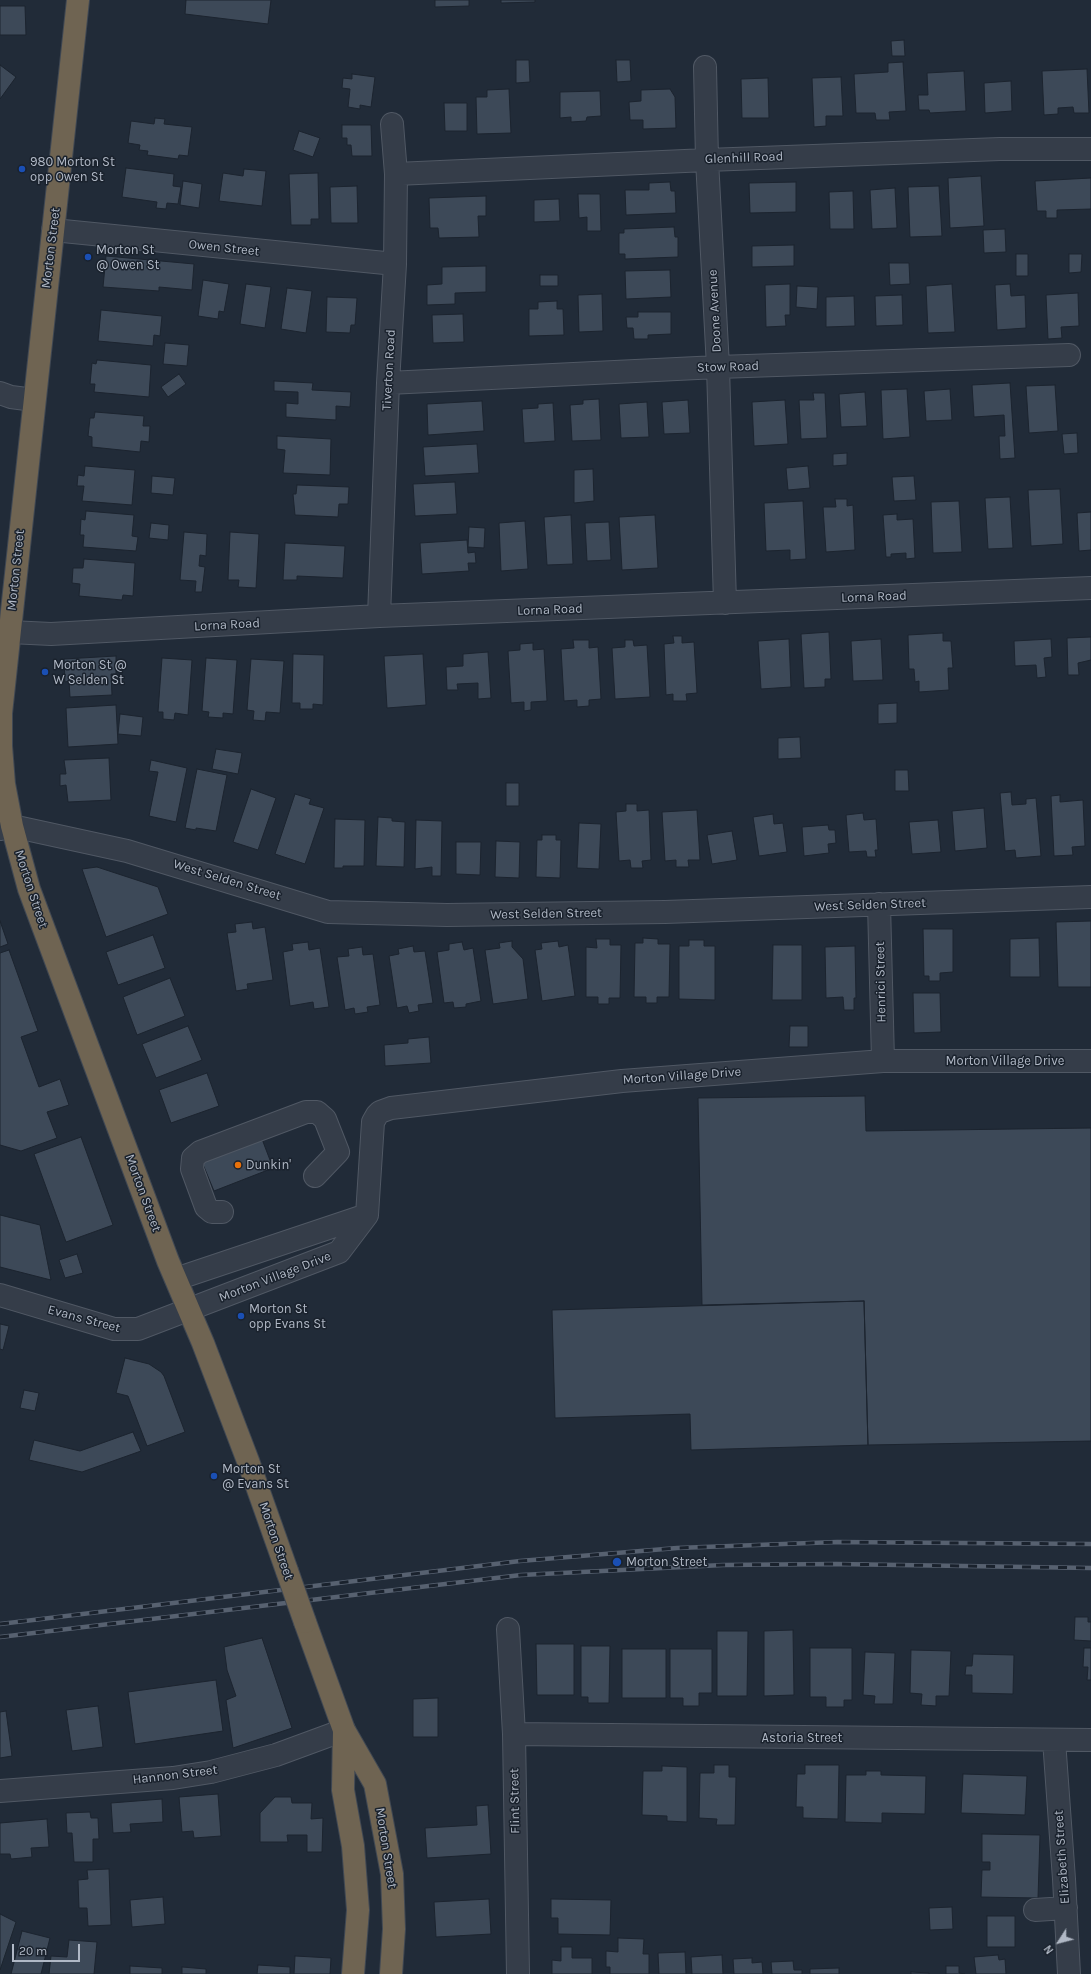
<!DOCTYPE html>
<style>
body{margin:0}
#map{position:relative;width:1091px;height:1974px;overflow:hidden;background:#212b38;font-family:Karla,sans-serif}
canvas{display:block}
.north{position:absolute;left:1039px;top:1922px;width:40px;height:40px;-webkit-text-stroke:3px #1a222d;paint-order:stroke;rotate:234deg;font-size:11px;font-weight:700;line-height:16px;text-align:center;color:#b0b8c5}
.north::after{content:'';display:block;margin:auto;width:14px;height:18px;background:#b0b8c5;clip-path:polygon(50% 0,100% 100%,50% 72%,0 100%)}
.scale{position:absolute;left:12px;top:1944px;width:68px;height:18px;box-sizing:border-box;border:2px solid #b0b8c5;border-top:0;padding-left:5px;font-size:12px;line-height:14px;white-space:nowrap;color:#b0b8c5;-webkit-text-stroke:3px #1a222d;paint-order:stroke}
</style>
<div id="map">
<canvas width="1091" height="1974"></canvas>
<div class="north">N</div>
<div class="scale">20 m</div>
</div>
<script>
const ctx = document.querySelector('canvas').getContext('2d');
ctx.lineJoin = 'round';
function fillPath(path, color) {
  ctx.fillStyle = color;
  ctx.fill(path, 'evenodd');
}
function shape(rows) {
  const path = new Path2D();
  for (const r of rows) {
    path.moveTo(r[0], r[1]);
    for (let i = 2; i < r.length; i += 2) path.lineTo(r[i], r[i + 1]);
  }
  return path;
}
function stroke(path, color, width, dash) {
  ctx.strokeStyle = color;
  ctx.lineWidth = width;
  ctx.lineCap = dash ? 'butt' : 'round';
  ctx.setLineDash(dash || []);
  ctx.stroke(path);
}
function write(font, color, halo, rows, align = 'center') {
  ctx.font = font + ' Karla,sans-serif';
  ctx.lineWidth = 3;
  ctx.setLineDash([]);
  ctx.textBaseline = 'middle';
  ctx.strokeStyle = halo;
  ctx.fillStyle = color;
  for (const [text, x, y, turn = 0] of rows) {
    ctx.save();
    ctx.translate(x, y);
    ctx.rotate((+turn || 0) * Math.PI / 180);
    ctx.textAlign = isNaN(turn) ? turn : align;
    if (halo) ctx.strokeText(text, 0, 0);
    ctx.fillText(text, 0, 0);
    ctx.restore();
  }
}
const building = shape([
 [186,0,271,0,268,24,185,14,186,0],
 [435,0,469,0,469,6,435,7,435,0],
 [501,0,535,0,535,2,501,3,501,0],
 [0,6,25,6,26,35,0,35,0,6],
 [904,40,905,56,892,56,891,41,904,40],
 [516,60,529,60,530,82,516,83,516,60],
 [616,60,630,60,631,81,617,82,616,60],
 [903,62,906,111,889,112,890,120,876,120,875,113,856,113,854,74,888,72,888,63,903,62],
 [0,65,16,77,0,99,0,65],
 [1087,69,1089,113,1074,113,1073,107,1058,108,1058,114,1044,115,1042,71,1087,69],
 [964,71,966,111,930,113,929,110,919,110,918,95,928,95,927,73,964,71],
 [352,74,375,77,371,107,360,105,360,109,348,107,350,89,342,88,343,78,352,79,352,74],
 [841,77,843,116,826,116,826,126,814,127,812,78,841,77],
 [768,78,769,118,742,118,741,79,768,78],
 [1011,81,1012,111,985,113,984,83,1011,81],
 [509,89,511,133,477,134,476,97,487,97,487,90,509,89],
 [670,89,675,97,676,128,643,129,643,120,630,120,629,102,641,101,641,90,670,89],
 [600,91,601,116,587,117,586,121,571,122,571,117,560,118,560,92,600,91],
 [444,103,467,103,467,131,445,131,444,103],
 [155,118,165,119,164,124,192,127,188,156,179,155,178,159,147,155,148,151,139,150,140,145,128,143,131,121,154,124,155,118],
 [342,125,371,125,372,156,352,156,351,145,347,145,347,138,342,138,342,125],
 [299,131,320,138,313,157,293,150,299,131],
 [126,168,174,174,173,186,181,187,178,204,167,203,166,209,156,208,157,202,122,197,126,168],
 [244,169,266,171,262,206,219,201,223,173,243,176,244,169],
 [318,173,319,219,311,219,311,225,291,225,289,174,318,173],
 [981,176,984,226,950,228,948,178,981,176],
 [1091,178,1091,209,1057,210,1057,218,1046,218,1046,211,1037,211,1035,181,1091,178],
 [183,181,202,184,199,208,180,205,183,181],
 [670,182,671,191,675,191,676,213,626,215,625,190,649,190,649,183,670,182],
 [796,182,796,212,750,213,749,183,796,182],
 [357,186,358,223,331,223,330,187,357,186],
 [939,186,942,236,910,237,908,187,939,186],
 [895,188,897,228,872,229,870,190,895,188],
 [853,191,854,229,830,229,829,192,853,191],
 [578,194,600,194,601,231,587,231,587,217,579,218,578,194],
 [486,196,486,216,478,216,479,237,439,238,438,228,430,228,429,198,486,196],
 [559,199,560,221,534,222,534,200,559,199],
 [674,227,675,237,678,237,678,257,625,259,625,254,619,254,619,233,624,233,624,229,674,227],
 [1005,229,1006,252,984,253,983,230,1005,229],
 [794,245,794,266,752,267,752,246,794,245],
 [1016,254,1028,254,1028,276,1016,276,1016,254],
 [1069,254,1082,254,1081,272,1069,273,1069,254],
 [106,256,194,264,192,290,159,287,159,291,103,287,106,256],
 [889,263,909,263,910,284,890,285,889,263],
 [486,266,486,292,455,293,455,304,427,305,427,285,442,284,442,267,486,266],
 [670,270,671,297,626,299,625,271,670,270],
 [540,275,558,275,558,286,540,286,540,275],
 [203,280,229,284,224,312,219,311,218,319,198,316,203,280],
 [246,284,271,287,265,328,240,324,246,284],
 [790,284,790,315,785,315,786,326,766,327,765,285,790,284],
 [952,284,955,332,928,333,926,286,952,284],
 [1010,284,1011,296,1025,295,1026,328,997,330,995,285,1010,284],
 [797,286,818,287,817,309,796,307,797,286],
 [287,288,312,291,306,333,281,329,287,288],
 [1078,293,1079,326,1061,327,1062,338,1048,339,1046,295,1078,293],
 [602,294,603,331,579,332,578,295,602,294],
 [902,295,903,325,876,326,875,296,902,295],
 [854,296,855,326,826,327,826,297,854,296],
 [327,297,357,298,355,325,351,325,350,333,326,332,327,297],
 [557,301,557,309,563,309,564,335,529,336,529,309,538,309,538,302,557,301],
 [101,310,162,316,160,336,154,335,153,346,98,341,101,310],
 [638,312,671,312,671,334,648,335,648,339,634,339,633,328,627,328,626,317,638,317,638,312],
 [463,314,464,342,433,343,432,315,463,314],
 [165,343,189,345,187,366,163,364,165,343],
 [97,360,151,365,149,397,94,392,95,384,90,384,92,363,96,364,97,360],
 [179,374,186,384,168,397,161,387,179,374],
 [274,381,313,383,312,390,351,392,350,407,336,406,336,420,286,417,286,403,298,404,298,392,274,391,274,381],
 [1010,383,1015,458,1000,459,999,436,1005,436,1004,415,974,417,972,385,1010,383],
 [1055,385,1058,431,1029,433,1026,386,1055,385],
 [907,389,910,437,883,439,881,390,907,389],
 [950,389,952,420,926,421,924,391,950,389],
 [865,392,867,426,841,427,839,394,865,392],
 [813,393,825,393,827,438,801,439,799,400,814,400,813,393],
 [599,399,601,440,572,441,570,405,583,404,583,400,599,399],
 [688,400,690,433,664,434,662,402,688,400],
 [785,400,788,444,754,446,752,402,785,400],
 [482,401,484,431,428,435,427,404,482,401],
 [647,402,649,437,621,438,619,404,647,402],
 [553,403,555,441,524,443,522,409,538,408,538,404,553,403],
 [95,412,144,416,143,426,150,426,149,442,141,441,140,452,92,447,92,437,88,436,90,418,94,418,95,412],
 [1077,433,1078,453,1064,454,1062,434,1077,433],
 [277,436,331,439,330,475,283,473,285,450,277,449,277,436],
 [477,444,479,473,425,476,423,447,477,444],
 [847,453,847,465,833,466,833,454,847,453],
 [85,466,135,470,132,505,82,501,84,486,77,486,78,475,84,476,85,466],
 [808,466,810,488,788,490,786,468,808,466],
 [593,469,594,501,574,503,574,470,593,469],
 [152,476,175,478,173,495,151,493,152,476],
 [914,476,916,500,894,501,892,477,914,476],
 [455,482,457,514,415,516,413,484,455,482],
 [297,485,349,487,348,504,339,504,338,517,295,515,293,494,296,494,297,485],
 [1060,489,1063,544,1031,546,1028,490,1060,489],
 [1010,497,1013,548,988,549,985,498,1010,497],
 [835,499,847,499,847,506,853,505,855,550,826,552,823,507,836,507,835,499],
 [803,501,806,559,790,560,790,550,766,551,764,503,803,501],
 [959,501,962,552,933,553,931,502,959,501],
 [86,511,134,515,132,536,138,537,136,551,83,547,84,535,80,535,81,519,85,520,86,511],
 [1091,512,1091,550,1079,551,1077,513,1091,512],
 [897,514,897,520,913,519,915,558,906,559,906,553,891,554,891,557,886,557,883,515,897,514],
 [571,515,573,564,547,565,544,517,571,515],
 [655,515,658,568,622,570,619,517,655,515],
 [525,521,528,569,501,571,499,523,525,521],
 [609,522,611,560,587,561,585,523,609,522],
 [151,523,169,525,168,540,149,538,151,523],
 [469,527,485,528,484,548,468,547,469,527],
 [184,532,207,534,206,556,200,555,199,566,205,567,202,592,195,592,196,581,180,580,184,532],
 [230,532,259,534,256,588,238,587,239,580,228,580,230,532],
 [467,540,468,553,475,552,476,563,468,563,469,571,422,574,420,543,467,540],
 [285,543,345,546,343,578,297,576,297,580,283,580,285,543],
 [84,559,135,563,133,596,123,595,122,600,79,596,80,584,72,583,73,568,83,568,84,559],
 [829,632,831,679,825,679,825,687,804,688,801,634,829,632],
 [943,633,943,641,951,641,953,668,948,668,949,690,919,692,919,681,915,682,914,669,909,669,908,635,943,633],
 [673,636,682,636,682,643,694,642,697,693,686,694,687,701,673,701,673,694,666,695,664,644,674,643,673,636],
 [1091,637,1091,660,1078,663,1079,675,1068,675,1067,638,1091,637],
 [789,639,791,687,761,689,758,641,789,639],
 [881,639,883,680,853,681,851,641,881,639],
 [1051,639,1052,657,1044,658,1046,677,1037,678,1036,665,1015,666,1014,641,1051,639],
 [573,640,589,640,589,648,598,647,601,699,589,700,589,706,577,707,577,700,564,701,561,649,574,648,573,640],
 [625,640,633,640,634,646,647,645,650,697,615,699,612,648,625,647,625,640],
 [533,643,533,650,544,649,547,701,531,702,531,710,524,711,524,702,511,703,508,651,520,650,520,644,533,643],
 [488,652,491,698,478,699,478,683,457,684,458,690,447,690,446,667,463,666,463,654,488,652],
 [293,654,324,655,323,705,313,704,313,709,300,709,300,703,292,703,293,654],
 [423,654,426,705,387,708,384,656,423,654],
 [116,656,116,674,111,674,112,695,70,697,69,681,65,682,64,659,116,656],
 [162,658,192,660,188,715,175,713,174,720,163,719,163,712,158,712,162,658],
 [206,658,237,660,233,714,223,713,223,718,208,717,209,712,202,711,206,658],
 [251,659,284,661,280,713,266,712,265,721,253,720,254,711,247,710,251,659],
 [897,703,897,723,878,724,878,704,897,703],
 [116,705,118,744,68,747,66,708,116,705],
 [120,714,143,717,141,736,118,734,120,714],
 [800,737,801,758,778,759,778,738,800,737],
 [216,749,242,753,238,774,212,769,216,749],
 [109,758,111,800,68,802,66,785,60,786,60,774,66,774,64,760,109,758],
 [151,760,187,768,176,822,149,816,158,772,149,771,151,760],
 [197,769,227,775,216,831,196,828,196,830,185,828,197,769],
 [895,770,908,770,909,791,895,791,895,770],
 [506,783,519,783,519,806,506,806,506,783],
 [251,789,276,798,258,850,233,842,251,789],
 [1011,792,1012,805,1026,804,1026,799,1036,798,1041,856,1016,858,1015,850,1005,851,1000,793,1011,792],
 [295,794,311,799,309,804,324,808,305,864,275,854,295,794],
 [1060,795,1060,802,1083,800,1085,846,1072,847,1073,855,1054,856,1051,796,1060,795],
 [626,804,637,804,637,811,649,810,651,860,642,861,643,868,631,868,630,860,619,861,616,812,626,811,626,804],
 [984,808,987,848,955,851,952,811,984,808],
 [697,810,700,860,688,860,689,867,676,867,676,860,665,861,662,812,697,810],
 [863,813,864,820,876,819,878,850,875,850,876,857,867,857,866,851,849,852,846,815,863,813],
 [773,814,774,824,783,823,787,852,759,856,753,817,773,814],
 [378,817,392,818,392,821,405,822,404,867,376,866,378,817],
 [335,819,365,820,364,866,343,866,343,868,334,868,335,819],
 [416,820,442,821,441,876,432,876,432,867,415,869,416,820],
 [938,820,941,852,912,854,909,822,938,820],
 [579,823,601,824,599,869,577,868,579,823],
 [828,825,829,830,835,830,836,843,828,844,829,853,804,856,802,827,828,825],
 [732,831,737,860,712,864,707,835,732,831],
 [542,835,556,835,556,840,561,840,560,878,536,877,537,840,542,840,542,835],
 [496,841,520,842,519,878,495,877,496,841],
 [456,842,481,842,480,875,456,874,456,842],
 [97,867,158,887,168,914,106,937,82,869,97,867],
 [0,921,8,944,0,947,0,921],
 [1091,921,1091,987,1058,987,1056,922,1091,921],
 [252,922,253,929,265,927,273,980,247,984,248,989,236,991,227,933,236,932,235,924,252,922],
 [923,929,953,929,953,972,940,973,940,981,929,981,929,976,924,976,923,929],
 [153,935,165,968,118,985,106,952,153,935],
 [643,938,658,939,658,944,670,944,669,997,657,997,657,1003,646,1003,646,997,634,997,635,943,643,943,643,938],
 [1039,938,1040,977,1010,977,1010,939,1039,938],
 [596,939,610,939,610,945,621,945,620,998,609,998,609,1004,598,1004,598,997,586,997,586,947,597,948,596,939],
 [689,940,704,940,704,946,715,946,715,1000,679,999,679,946,689,946,689,940],
 [512,941,512,947,523,959,528,999,493,1004,485,950,500,948,499,943,512,941],
 [558,941,559,947,568,945,575,996,542,1001,535,950,542,949,541,943,558,941],
 [308,942,309,950,320,948,329,1007,314,1009,313,1002,290,1006,283,952,293,950,292,944,308,942],
 [462,942,464,950,473,948,481,1001,466,1004,466,1007,454,1008,453,1002,444,1003,437,952,449,950,449,944,462,942],
 [773,945,802,945,802,1000,772,1000,773,945],
 [413,946,414,952,425,951,433,1003,418,1005,419,1011,409,1013,407,1006,397,1008,389,956,399,954,398,949,413,946],
 [855,946,856,998,854,998,854,1010,844,1010,843,997,826,998,825,947,855,946],
 [362,947,363,955,373,954,380,1005,367,1007,368,1012,355,1014,354,1008,345,1010,337,957,349,956,348,949,362,947],
 [9,950,38,1031,21,1037,39,1087,60,1079,69,1105,47,1112,57,1138,21,1151,0,1145,0,953,9,950],
 [170,978,185,1016,137,1035,123,997,170,978],
 [913,993,940,993,941,1032,914,1033,913,993],
 [188,1026,202,1060,156,1078,142,1044,188,1026],
 [790,1026,808,1026,808,1047,789,1047,790,1026],
 [429,1037,431,1063,385,1066,384,1045,408,1043,408,1039,429,1037],
 [207,1073,219,1106,171,1123,159,1090,207,1073],
 [865,1096,866,1131,1091,1128,1091,1441,868,1445,864,1301,702,1305,698,1098,865,1096],
 [81,1137,113,1225,66,1242,34,1154,81,1137],
 [262,1139,273,1168,214,1191,202,1162,262,1139],
 [0,1215,40,1225,51,1280,0,1267,0,1215],
 [77,1254,83,1273,65,1278,59,1260,77,1254],
 [864,1301,868,1445,691,1450,690,1414,555,1418,552,1310,864,1301],
 [0,1324,9,1326,3,1350,0,1349,0,1324],
 [125,1358,149,1364,161,1372,164,1376,185,1432,147,1446,128,1396,116,1393,125,1358],
 [24,1390,39,1393,35,1411,20,1408,24,1390],
 [133,1432,141,1451,82,1472,29,1460,34,1440,80,1451,133,1432],
 [1075,1617,1088,1617,1088,1622,1091,1622,1091,1641,1074,1640,1075,1617],
 [793,1630,794,1695,764,1696,764,1631,793,1630],
 [717,1631,748,1631,747,1696,717,1696,717,1631],
 [262,1638,292,1728,233,1748,226,1700,236,1696,227,1670,224,1647,262,1638],
 [536,1644,574,1644,574,1695,537,1695,536,1644],
 [581,1646,610,1646,609,1703,588,1703,588,1697,581,1697,581,1646],
 [810,1648,852,1648,852,1700,844,1700,844,1707,826,1707,826,1697,810,1697,810,1648],
 [1084,1648,1091,1648,1091,1680,1087,1680,1088,1667,1083,1667,1084,1648],
 [622,1649,666,1649,666,1698,622,1698,622,1649],
 [670,1649,712,1649,712,1693,699,1693,699,1706,683,1706,683,1698,670,1698,670,1649],
 [911,1650,951,1651,949,1696,936,1696,936,1706,921,1705,922,1694,910,1693,911,1650],
 [865,1652,895,1653,893,1704,874,1704,875,1696,863,1695,865,1652],
 [973,1654,1014,1655,1013,1694,972,1693,972,1675,965,1675,966,1666,972,1666,973,1654],
 [216,1680,223,1731,135,1744,128,1692,216,1680],
 [438,1698,438,1737,413,1737,413,1699,438,1698],
 [98,1706,103,1747,72,1751,66,1710,98,1706],
 [6,1711,12,1756,0,1758,0,1712,6,1711],
 [714,1765,729,1765,729,1777,736,1777,735,1825,716,1825,717,1819,699,1818,700,1773,714,1773,714,1765],
 [805,1765,839,1765,838,1819,803,1818,803,1807,796,1807,797,1774,805,1774,805,1765],
 [662,1766,687,1767,687,1822,667,1821,667,1816,642,1815,643,1771,662,1771,662,1766],
 [866,1771,881,1771,881,1775,926,1776,925,1814,882,1813,882,1823,845,1822,846,1775,866,1775,866,1771],
 [963,1774,1027,1776,1025,1815,961,1813,963,1774],
 [218,1794,221,1836,194,1838,193,1831,182,1832,179,1797,218,1794],
 [275,1797,291,1797,292,1803,312,1803,311,1819,323,1818,322,1852,307,1852,307,1835,287,1835,288,1842,260,1842,260,1813,275,1797],
 [162,1799,163,1822,130,1824,131,1832,113,1833,111,1803,162,1799],
 [488,1805,491,1854,427,1858,425,1828,477,1825,476,1806,488,1805],
 [90,1812,91,1818,98,1818,99,1839,93,1839,93,1862,74,1862,72,1833,67,1833,66,1813,90,1812],
 [47,1819,49,1847,31,1848,32,1857,11,1859,10,1854,0,1854,0,1823,47,1819],
 [982,1834,1040,1835,1038,1898,981,1897,982,1870,990,1870,990,1862,982,1862,982,1834],
 [109,1869,111,1925,88,1926,87,1908,79,1908,78,1880,88,1879,87,1870,109,1869],
 [163,1897,165,1924,132,1927,130,1900,163,1897],
 [489,1899,491,1934,436,1937,434,1902,489,1899],
 [551,1899,611,1900,610,1935,558,1934,558,1918,551,1918,551,1899],
 [952,1907,953,1929,930,1930,929,1908,952,1907],
 [0,1914,16,1922,0,1970,0,1914],
 [987,1916,1015,1916,1015,1947,987,1947,987,1916],
 [22,1931,50,1938,41,1974,11,1974,22,1931],
 [618,1938,644,1939,643,1954,649,1954,649,1974,610,1974,610,1967,606,1967,606,1951,618,1952,618,1938],
 [69,1940,97,1942,94,1974,49,1974,51,1956,67,1957,69,1940],
 [561,1947,572,1947,572,1958,592,1958,592,1974,552,1974,552,1960,561,1961,561,1947],
 [685,1952,686,1974,659,1974,658,1953,685,1952],
 [722,1955,723,1974,692,1974,691,1957,722,1955],
 [998,1955,999,1960,1005,1959,1006,1974,976,1974,974,1957,998,1955],
 [295,1956,331,1958,330,1974,294,1974,295,1956],
 [752,1958,752,1963,762,1962,763,1974,734,1974,733,1959,752,1958],
 [793,1961,794,1970,802,1970,802,1974,772,1974,771,1962,793,1961],
 [258,1965,290,1967,290,1974,257,1974,258,1965],
 [130,1966,162,1968,162,1974,130,1974,130,1966],
 [946,1966,959,1966,959,1973,965,1974,946,1974,946,1966],
 [182,1967,206,1969,206,1974,182,1974,182,1967],
 [839,1968,839,1974,810,1974,810,1969,839,1968],
 [911,1972,929,1973,929,1974,911,1974,911,1972]
]);
fillPath(building, '#3d4958');
stroke(building, '#1c242f', 1);
const minor = shape([
 [705,67,707,160,718,367,725,603],
 [396,174,707,160,1000,149,1091,149],
 [53,230,395,264],
 [388,383,718,367,1069,355],
 [0,393,11,397,34,400],
 [379,616,388,383,395,264,396,174,392,124],
 [10,632,51,634,379,616,1091,588],
 [0,829,12,826,127,851,328,912,447,915,665,912,1091,897],
 [879,904,883,1061],
 [222,1212,212,1212,206,1207,192,1169,193,1158,200,1152,306,1112,317,1112,325,1119,338,1152,315,1176],
 [176,1279,367,1215],
 [0,1295,114,1329,138,1329,339,1252,367,1215,373,1122,377,1115,380,1112,391,1108,622,1081,883,1061,1091,1061],
 [508,1629,514,1734,518,1974],
 [514,1734,1091,1740],
 [1054,1740,1064,1879,1069,1974],
 [0,1791,173,1778,211,1772,276,1755,344,1730],
 [1035,1910,1066,1908]
]);
const highway = shape([
 [78,0,1,713,1,746,4,784,12,826,29,889,168,1261,203,1343,248,1461,287,1571],
 [305,1622,344,1730,375,1784,392,1874,394,1929,391,1974],
 [344,1731,343,1790,353,1846,358,1910,353,1974]
]);
stroke(minor, '#505864', 24);
stroke(highway, '#404853', 24);
stroke(minor, '#353d49', 22);
stroke(highway, '#6f6452', 22);
const rail = shape([
 [0,1624,520,1561,677,1548,837,1542,1091,1544],
 [0,1637,521,1575,723,1565,836,1564,1091,1568]
]);
stroke(rail, '#576170', 4.5);
stroke(rail, '#1a222d', 3, [9]);
const highwayBridge = shape([
 [287,1571,305,1622]
]);
stroke(highwayBridge, '#404853', 24, []);
stroke(highwayBridge, '#6f6452', 22);
for (const [x, y, r, color] of [
 [22,169,4,"#1a4fb4"],
 [88,257,4,"#1a4fb4"],
 [45,672,4,"#1a4fb4"],
 [238,1165,4,"#e8710a"],
 [241,1316,4,"#1a4fb4"],
 [214,1476,4,"#1a4fb4"],
 [617,1562,5,"#1a4fb4"]
]) {
  const dot = new Path2D();
  dot.arc(x, y, r, 0, 2 * Math.PI);
  ctx.fillStyle = color;
  ctx.fill(dot);
  stroke(dot, '#1a222d', 1.5);
}
write('13px', '#b0b8c5', '#1a222d', [
 ["Glenhill Road",744,158,-2],
 ["Morton Street",51,248,-83],
 ["Owen Street",224,248,6],
 ["Doone Avenue",715,311,-93],
 ["Stow Road",728,367,-2],
 ["Tiverton Road",389,370,-87],
 ["Morton Street",16,570,-84],
 ["Lorna Road",874,597,-2],
 ["Lorna Road",550,610,-2],
 ["Lorna Road",227,625,-3],
 ["West Selden Street",227,880,17],
 ["Morton Street",31,889,72],
 ["West Selden Street",870,905,-2],
 ["West Selden Street",546,914,-1],
 ["Henrici Street",881,982,-91],
 ["Morton Village Drive",1005,1061],
 ["Morton Village Drive",682,1076,-4],
 ["Morton Street",143,1193,70],
 ["Morton Village Drive",275,1277,-21],
 ["Evans Street",84,1319,15],
 ["Morton Street",276,1541,71],
 ["Astoria Street",802,1738],
 ["Hannon Street",175,1775,-7],
 ["Flint Street",515,1801,-91],
 ["Morton Street",386,1848,81],
 ["Elizabeth Street",1062,1857,-94]
]);
write('13px', '#b0b8c5', '#1a222d', [
 ["980 Morton St",30,162],
 ["opp Owen St",30,177],
 ["Morton St",96,250],
 ["@ Owen St",96,265],
 ["Morton St @",53,665],
 ["W Selden St",53,680],
 ["Dunkin'",246,1165],
 ["Morton St",249,1309],
 ["opp Evans St",249,1324],
 ["Morton St",222,1469],
 ["@ Evans St",222,1484],
 ["Morton Street",626,1562]
], 'left');
</script>
